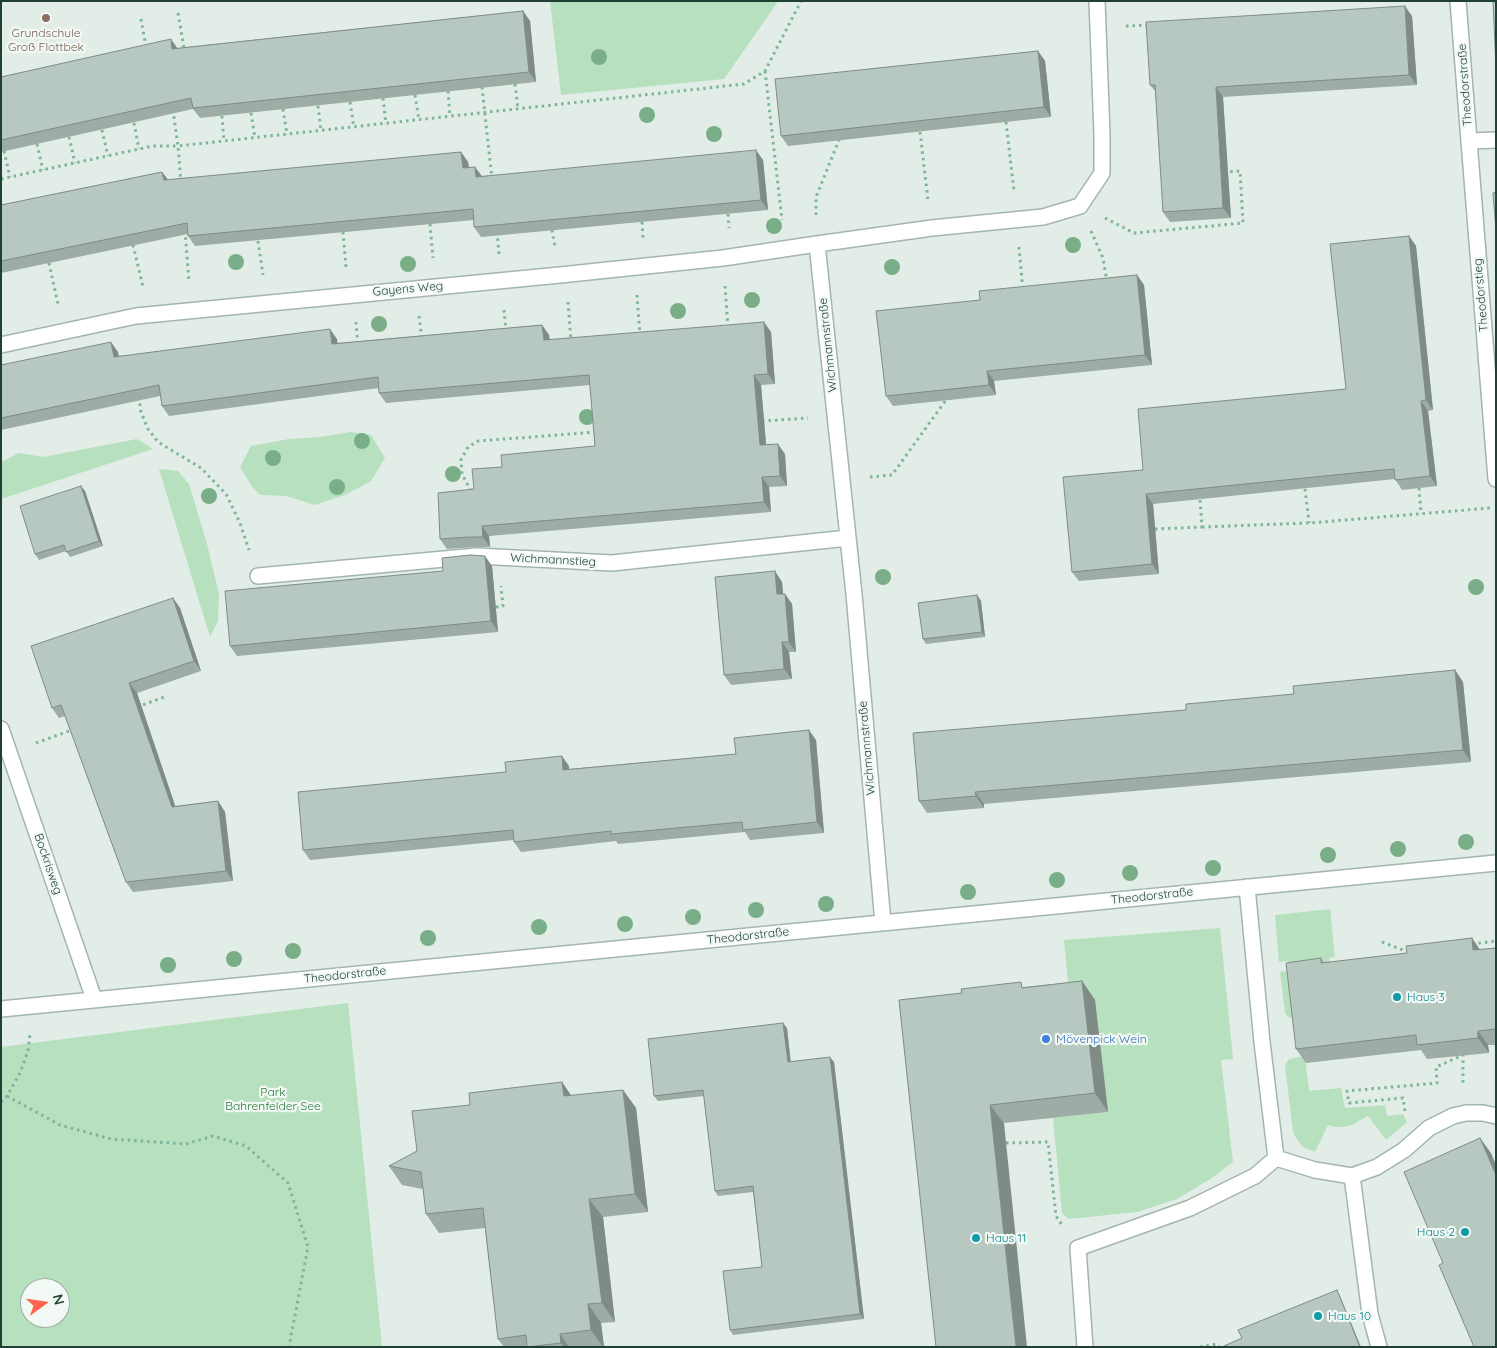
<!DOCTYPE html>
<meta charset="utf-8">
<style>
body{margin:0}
#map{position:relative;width:1497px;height:1348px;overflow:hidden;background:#e1ede6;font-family:Quicksand,sans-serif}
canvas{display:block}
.frame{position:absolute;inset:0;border:2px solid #1f4033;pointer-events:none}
.north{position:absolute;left:20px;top:1278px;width:50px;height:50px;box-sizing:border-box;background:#f2f9f4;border:1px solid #9eafa7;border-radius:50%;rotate:76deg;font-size:14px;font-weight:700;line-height:20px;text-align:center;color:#1f4033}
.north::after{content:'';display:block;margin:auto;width:18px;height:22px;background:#ff644d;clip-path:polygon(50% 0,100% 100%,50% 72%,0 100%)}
</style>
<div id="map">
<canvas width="1497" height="1348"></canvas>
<div class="frame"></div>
<div class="north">N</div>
</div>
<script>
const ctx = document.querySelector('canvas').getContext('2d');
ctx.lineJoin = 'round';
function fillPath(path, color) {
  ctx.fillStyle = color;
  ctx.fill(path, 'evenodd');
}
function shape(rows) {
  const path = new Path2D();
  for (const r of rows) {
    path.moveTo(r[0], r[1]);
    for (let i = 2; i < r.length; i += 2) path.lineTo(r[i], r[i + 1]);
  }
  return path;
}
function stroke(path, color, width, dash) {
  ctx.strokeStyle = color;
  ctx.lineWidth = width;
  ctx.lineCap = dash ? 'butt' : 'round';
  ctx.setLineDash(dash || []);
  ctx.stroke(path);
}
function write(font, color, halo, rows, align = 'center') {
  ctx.font = font + ' Quicksand,sans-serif';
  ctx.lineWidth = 4.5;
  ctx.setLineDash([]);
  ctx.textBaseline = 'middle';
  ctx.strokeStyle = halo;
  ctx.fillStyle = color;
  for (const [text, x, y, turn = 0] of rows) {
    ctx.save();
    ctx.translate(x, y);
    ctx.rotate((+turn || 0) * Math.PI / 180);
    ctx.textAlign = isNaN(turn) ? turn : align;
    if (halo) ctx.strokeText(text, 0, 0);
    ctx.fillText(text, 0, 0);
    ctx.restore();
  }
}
fillPath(shape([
 [550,1,777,1,777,3,724,79,561,95],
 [351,432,371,435,385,458,371,481,345,495,315,505,286,496,260,495,253,488,240,467,251,446,289,439,320,437],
 [137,439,153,449,1,499,1,462,19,453,43,457],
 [159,469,178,471,189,484,207,544,219,594,218,621,210,637],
 [1330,909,1335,957,1329,958,1331,973,1301,1016,1289,1018,1285,1013,1280,972,1290,971,1289,961,1279,962,1275,915],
 [1220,928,1233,1059,1221,1060,1233,1162,1212,1178,1177,1199,1137,1212,1069,1219,1062,1213,1053,1118,1108,1112,1070,1003,1064,940],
 [348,1003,382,1347,1,1347,1,1047],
 [30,1288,60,1288,60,1318,30,1318],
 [1305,1056,1309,1091,1341,1088,1345,1108,1385,1105,1387,1116,1403,1114,1407,1122,1386,1140,1368,1116,1352,1125,1344,1127,1335,1127,1328,1125,1315,1152,1303,1147,1296,1138,1293,1132,1285,1065,1289,1059]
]), '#b7e1be');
const lane = shape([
 [1458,1,1469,141,1496,140],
 [1247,887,1262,1042,1276,1158],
 [1276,1158,1315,1170,1352,1176,1377,1167,1404,1150,1429,1128,1453,1116,1466,1113,1483,1113,1496,1116],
 [1352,1176,1370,1314,1379,1347],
 [1085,1347,1078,1248,1190,1208,1255,1176,1276,1158]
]);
const street = shape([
 [1469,141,1496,479],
 [1,345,136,316,560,275,723,258,817,244],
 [258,576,477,556,612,563,848,538],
 [1,729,94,999],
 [883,923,854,594,817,244,932,228,1043,217,1080,206,1102,173,1102,134,1097,1],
 [1,1009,1496,863]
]);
stroke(lane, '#a3b6ad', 18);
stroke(street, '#a3b6ad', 18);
stroke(shape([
 [178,13,184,48,183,49],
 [141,19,146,47],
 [1126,26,1150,25],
 [765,71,782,220],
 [515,84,518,109],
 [482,87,492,179],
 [448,91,450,117],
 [415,95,419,120],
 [383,98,386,124],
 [350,102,354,128],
 [318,106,321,131],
 [283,109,287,135],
 [251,113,255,138],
 [222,116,224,141],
 [1006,122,1014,191],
 [134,123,139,149],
 [102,130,108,156],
 [920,132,928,200],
 [69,137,75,163],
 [37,144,43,170],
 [4,151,10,177],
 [1,179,153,146,178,146,173,110],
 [181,183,178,146,744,84,765,71,801,1],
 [728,214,729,228],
 [816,215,816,197,839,140],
 [1105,218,1134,233,1243,223,1240,171,1228,172],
 [642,222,643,238],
 [430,224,433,258],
 [552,230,555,247],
 [185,231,189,282],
 [1091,231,1103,258,1107,282],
 [343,232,346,267],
 [497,232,499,254],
 [258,241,263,275],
 [133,245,143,287],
 [1019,247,1023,291],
 [49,263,58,304],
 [725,286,728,327],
 [637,295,640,336],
 [568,302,571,341],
 [504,310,506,331],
 [419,316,422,340],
 [356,322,358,346],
 [139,397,141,412,148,429,158,442,201,468,226,494,240,523,249,550],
 [762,421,808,418],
 [870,477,892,475,946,400],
 [1419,488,1421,514],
 [1305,489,1309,523],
 [471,491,462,474,461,460,468,447,478,441,596,432],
 [1202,527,1309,523,1490,508],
 [1155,529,1202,527,1200,499],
 [496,607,503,606,501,586],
 [137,707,167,696],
 [36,743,72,730],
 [1382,942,1403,950,1408,949],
 [1472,944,1496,941],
 [7,1096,60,1125,111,1139,186,1144,213,1136,246,1146,288,1183,308,1247,289,1347],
 [1,1102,7,1096,20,1073,28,1051,30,1034],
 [1405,1111,1403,1098,1349,1103,1347,1091,1437,1083,1436,1067,1463,1055,1463,1085],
 [1006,1143,1048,1142,1056,1216,1062,1225],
 [1200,1347,1217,1344,1219,1347]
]), '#7eb49d', 3, [2.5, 4]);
stroke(lane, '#fff', 15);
stroke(street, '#fff', 15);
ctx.fillStyle = '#7aae88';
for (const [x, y] of [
 [599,57],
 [647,115],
 [714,134],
 [774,226],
 [1073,245],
 [236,262],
 [408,264],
 [892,267],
 [752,300],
 [678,311],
 [379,324],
 [587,417],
 [362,441],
 [273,458],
 [453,474],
 [337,487],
 [209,496],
 [883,577],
 [1476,587],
 [1466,842],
 [1398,849],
 [1328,855],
 [1213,868],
 [1130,873],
 [1057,880],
 [968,892],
 [826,904],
 [756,910],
 [693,917],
 [625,924],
 [539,927],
 [428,938],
 [293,951],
 [234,959],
 [168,965]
]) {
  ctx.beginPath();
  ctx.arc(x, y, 8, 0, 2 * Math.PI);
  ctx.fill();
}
fillPath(shape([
 [523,11,530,21,536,82,200,118,193,109,1,152,1,77,177,48],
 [1412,16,1417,85,1223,97,1231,218,1170,222,1163,212,1156,92,1150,85],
 [1038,51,1045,61,1051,117,788,146,781,136],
 [461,152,468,162,469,167,475,167,482,176,763,160,768,210,481,237,474,227,474,220,195,246,188,236,188,234,1,273,1,205,162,172,168,180],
 [1409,236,1416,246,1433,410,1428,411,1437,486,1402,490,1395,479,1153,504,1159,574,1079,581,1072,572,1143,470,1346,389],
 [1137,275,1144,285,1152,365,994,381,996,395,893,406,886,396,980,300],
 [542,325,549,335,550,340,771,332,775,384,761,385,766,445,785,454,787,486,769,487,771,512,489,536,490,547,476,547,447,549,440,539,474,489,502,467,595,446,590,385,386,403,379,393,379,388,169,416,162,406,160,396,1,430,1,365,118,352,118,356,337,339,337,343],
 [85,491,103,546,70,557,66,551,39,560,35,554],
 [492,566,498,632,237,656,230,646],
 [782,582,783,594,785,594,792,604,796,652,789,652,792,679,731,685,724,675],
 [977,595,981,601,985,637,926,644,923,639],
 [173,598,180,608,201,671,137,693,175,806,218,801,225,812,233,881,133,892,126,882,65,716,59,718,52,708],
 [1455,670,1463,682,1471,762,984,804,984,808,927,813,919,801,1186,710],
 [816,740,824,833,750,840,745,832,618,844,616,841,521,852,514,842,514,840,310,860,303,850,569,766,569,769,736,754],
 [1472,938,1480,950,1496,948,1496,1045,1488,1045,1489,1053,1427,1059,1421,1050,1306,1063,1296,1049,1321,958,1324,963,1407,953],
 [1082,981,1095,1000,1108,1112,1004,1123,899,1000],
 [787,1028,791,1062,834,1062,864,1319,733,1335,730,1330,762,1267,753,1192,718,1196,715,1191,704,1096,658,1101,654,1096],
 [562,1082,571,1096,623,1090,636,1108,648,1212,603,1217,615,1322,601,1323,604,1347,504,1347,498,1339,485,1228,439,1233,426,1214,423,1189,402,1185,389,1166,417,1151,470,1105]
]), '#9daca4');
fillPath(shape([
 [1405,6,1412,16,1417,85,1409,75],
 [523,11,530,21,536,82,529,72],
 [171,39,178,49,172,49],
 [1038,51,1045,61,1051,117,1044,107],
 [1216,87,1223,97,1231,218,1223,208],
 [756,150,763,160,768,210,761,200],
 [461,152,468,162,470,177,463,168],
 [475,167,482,177,476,177],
 [162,172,169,181,164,180],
 [1409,236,1416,246,1433,410,1426,400],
 [1137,275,1144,285,1152,365,1145,355],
 [764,322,771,332,775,384,768,374],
 [542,325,549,335,551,350,544,340],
 [330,329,337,339,339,354,332,344],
 [111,342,118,352,121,367,114,357],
 [987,371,994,381,996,395,989,385],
 [754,375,761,385,767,455,760,445],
 [1421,401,1428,411,1437,486,1430,476],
 [778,444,785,454,787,486,780,476],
 [762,477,769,487,771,512,764,502],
 [81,486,85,491,103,546,99,541],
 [1146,494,1153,504,1159,574,1152,564],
 [482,526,489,536,490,547,483,537],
 [485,556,492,566,498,632,491,621],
 [775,571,782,582,784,604,777,594],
 [785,594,792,604,796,652,789,642],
 [977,595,981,601,985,637,982,632],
 [173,598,180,608,201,671,194,661],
 [782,642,789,652,792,679,784,669],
 [1455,670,1463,682,1471,762,1463,750],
 [129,683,137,693,179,817,172,807],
 [809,730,816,740,824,833,817,822],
 [562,756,569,766,570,780,563,770],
 [975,792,984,804,984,808,976,796],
 [218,801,225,812,233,881,226,871],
 [1472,938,1482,953,1473,950],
 [1082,981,1095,1000,1108,1112,1095,1093],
 [783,1023,787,1028,791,1068,788,1062],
 [1478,1031,1488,1045,1489,1053,1478,1038],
 [830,1057,834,1062,864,1319,860,1314],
 [562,1082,575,1101,564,1096],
 [623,1090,636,1108,648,1212,635,1194],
 [990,1105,1004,1123,1027,1347,1016,1347],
 [1480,1138,1491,1153,1496,1165,1496,1175],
 [589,1199,603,1217,615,1322,602,1303],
 [1337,1290,1340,1296,1361,1347,1360,1347],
 [588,1304,601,1323,604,1347,603,1347,591,1330],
 [560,1334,569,1347,564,1347,561,1343]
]), '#7f8c86');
const building = shape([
 [1493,1,1496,1,1496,68,1493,1],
 [1405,6,1409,75,1216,87,1223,208,1163,212,1155,85,1150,85,1146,22,1405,6],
 [523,11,529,72,193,108,191,98,1,140,1,77,171,39,172,49,523,11],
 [1038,51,1044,107,781,136,775,79,1038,51],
 [756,150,761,200,474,227,473,209,188,236,187,223,1,261,1,205,162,172,164,180,461,152,463,168,475,167,476,177,756,150],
 [1496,192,1496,230,1493,193,1496,192],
 [1409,236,1426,400,1421,401,1430,476,1395,480,1394,469,1146,494,1152,564,1072,572,1063,477,1143,470,1138,409,1346,389,1330,244,1409,236],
 [1137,275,1145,355,987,371,989,385,886,396,876,311,980,300,979,291,1137,275],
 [764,322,768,374,754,375,760,445,778,444,780,476,762,477,764,502,482,526,483,537,469,537,440,539,438,493,474,489,472,469,502,467,501,455,595,446,589,375,379,393,378,377,162,406,159,385,1,418,1,365,111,342,114,357,330,329,332,344,542,325,544,340,764,322],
 [81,486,99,541,66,552,64,545,35,554,20,506,81,486],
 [470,555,485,556,491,621,230,646,225,591,443,571,442,558,470,555],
 [775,571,777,594,785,594,789,642,782,642,784,669,724,675,715,577,775,571],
 [977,595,982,632,923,639,918,603,977,595],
 [173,598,194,661,129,683,172,807,218,801,226,871,126,882,61,705,52,708,31,646,173,598],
 [1455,670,1463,750,975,792,976,796,919,801,913,733,1186,710,1186,704,1294,694,1293,686,1455,670],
 [809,730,817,822,743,830,742,822,611,834,611,831,514,842,513,830,303,850,298,792,506,772,505,762,562,756,563,770,736,754,734,738,809,730],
 [1472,938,1473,950,1496,948,1496,1029,1478,1031,1478,1038,1417,1045,1416,1035,1296,1049,1286,963,1321,958,1321,963,1407,953,1406,946,1472,938],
 [1082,981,1095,1093,990,1105,1016,1347,936,1347,899,1000,962,993,961,989,1021,982,1022,988,1082,981],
 [783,1023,788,1062,830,1057,860,1314,730,1330,723,1271,762,1267,753,1186,715,1191,703,1090,654,1096,648,1039,783,1023],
 [562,1082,564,1096,623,1090,635,1194,589,1199,602,1303,588,1304,591,1330,560,1334,561,1343,527,1347,526,1335,498,1339,483,1208,426,1214,421,1172,389,1166,417,1151,412,1111,470,1105,469,1093,562,1082],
 [1480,1138,1496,1175,1496,1347,1474,1347,1439,1265,1443,1263,1404,1172,1480,1138],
 [1337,1290,1360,1347,1224,1347,1224,1346,1242,1338,1238,1330,1337,1290]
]);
fillPath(building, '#b6c8bf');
stroke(building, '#7f8c86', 1);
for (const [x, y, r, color] of [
 [46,18,5,"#8d6e63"],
 [1397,997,5,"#0f9aa8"],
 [1046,1039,5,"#3f7fe0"],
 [1465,1232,5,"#0f9aa8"],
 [976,1238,5,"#0f9aa8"],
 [1318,1316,5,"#0f9aa8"]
]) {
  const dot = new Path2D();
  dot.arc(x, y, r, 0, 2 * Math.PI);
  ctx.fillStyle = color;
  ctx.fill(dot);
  stroke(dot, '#f2f9f4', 2);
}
write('12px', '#785e54', '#f2f9f4', [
 ["Grundschule",46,33],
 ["Groß Flottbek",46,47]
]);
write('12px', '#1f4033', '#f2f9f4', [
 ["Theodorstraße",1465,85,-94],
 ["Gayens Weg",408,289,-5],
 ["Theodorstieg",1481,295,-95],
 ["Wichmannstraße",828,345,-96],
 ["Wichmannstieg",553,560,3],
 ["Wichmannstraße",867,748,-95],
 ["Bockrisweg",48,864,71],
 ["Theodorstraße",1152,896,-6],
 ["Theodorstraße",748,936,-6],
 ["Theodorstraße",345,975,-6]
]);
write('12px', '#0d838f', '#f2f9f4', [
 ["Haus 3",1407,997],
 ["Haus 2",1455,1232,"right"],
 ["Haus 11",986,1238],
 ["Haus 10",1328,1316]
], 'left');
write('12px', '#366cbe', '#f2f9f4', [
 ["Mövenpick Wein",1056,1039]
], 'left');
write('12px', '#257b3c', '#f2f9f4', [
 ["Park",273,1092],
 ["Bahrenfelder See",273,1106]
]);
</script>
